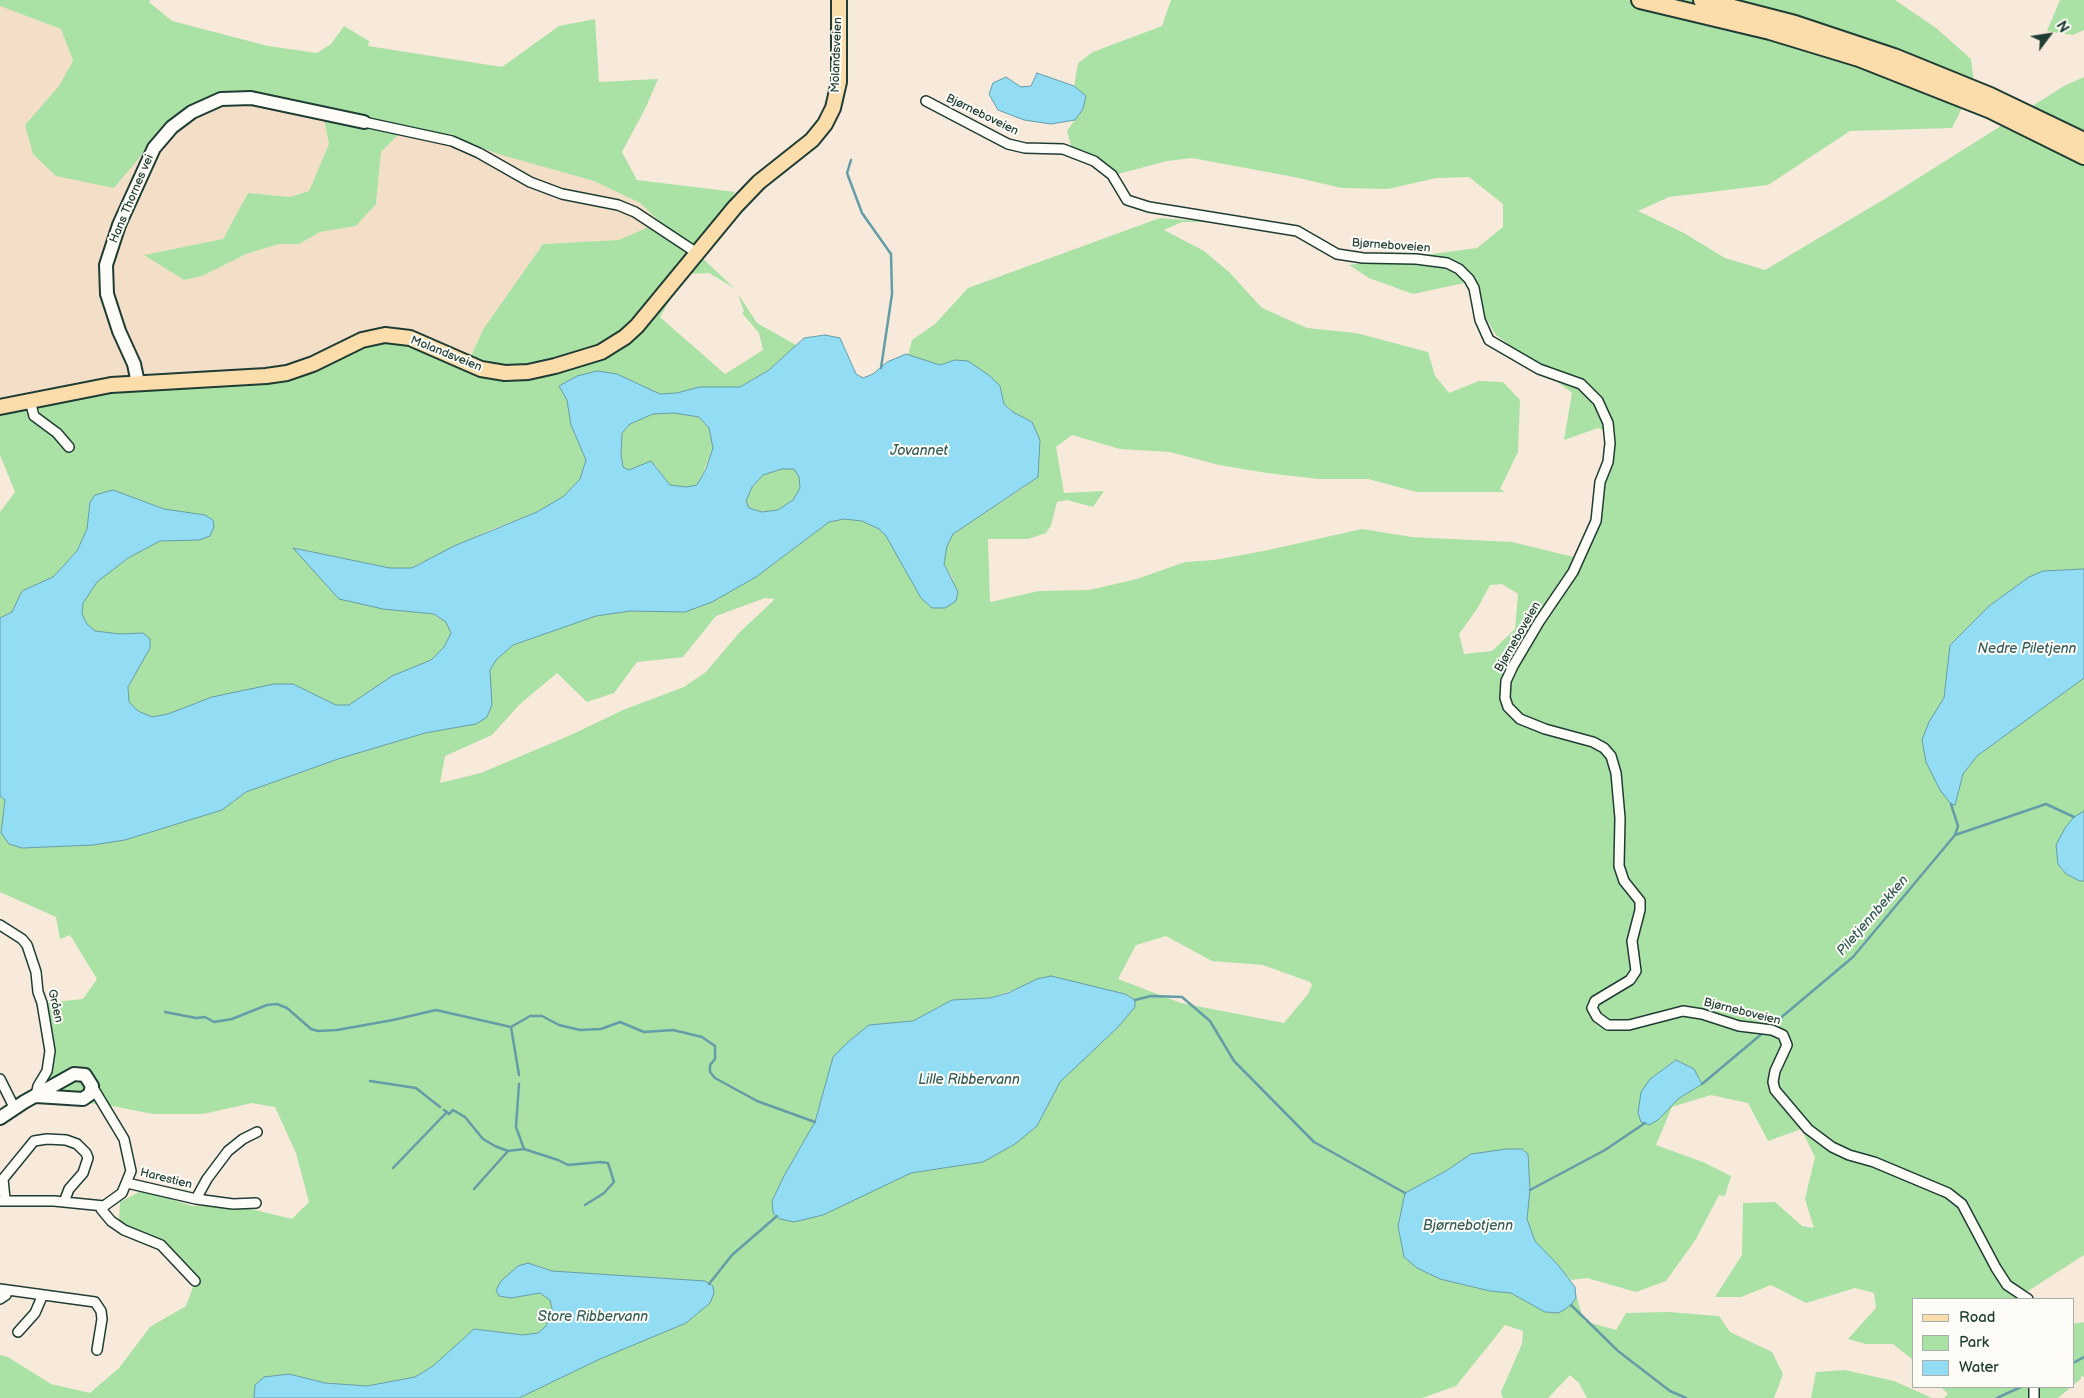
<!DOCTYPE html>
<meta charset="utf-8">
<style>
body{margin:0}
#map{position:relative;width:2084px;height:1398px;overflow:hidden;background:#f7eadb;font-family:"Balsamiq Sans",sans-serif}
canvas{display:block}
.legend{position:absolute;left:1912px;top:1298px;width:162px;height:90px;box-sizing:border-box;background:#fdfcf7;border:1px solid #a4b0a9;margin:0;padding:6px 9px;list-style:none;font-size:15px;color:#1f3d34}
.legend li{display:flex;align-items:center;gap:10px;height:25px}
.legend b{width:25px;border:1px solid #a4b0a9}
.north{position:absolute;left:2024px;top:10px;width:50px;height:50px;-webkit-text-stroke:4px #fdfcf7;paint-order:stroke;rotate:59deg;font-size:14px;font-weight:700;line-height:20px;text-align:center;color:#1f3d34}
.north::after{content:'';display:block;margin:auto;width:18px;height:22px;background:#1f3d34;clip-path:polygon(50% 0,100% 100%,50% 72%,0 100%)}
</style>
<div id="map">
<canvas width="2084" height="1398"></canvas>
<ul class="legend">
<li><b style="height:6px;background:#faddab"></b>Road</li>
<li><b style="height:14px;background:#aae1a4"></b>Park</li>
<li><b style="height:14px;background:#92ddf3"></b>Water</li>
</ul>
<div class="north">N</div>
</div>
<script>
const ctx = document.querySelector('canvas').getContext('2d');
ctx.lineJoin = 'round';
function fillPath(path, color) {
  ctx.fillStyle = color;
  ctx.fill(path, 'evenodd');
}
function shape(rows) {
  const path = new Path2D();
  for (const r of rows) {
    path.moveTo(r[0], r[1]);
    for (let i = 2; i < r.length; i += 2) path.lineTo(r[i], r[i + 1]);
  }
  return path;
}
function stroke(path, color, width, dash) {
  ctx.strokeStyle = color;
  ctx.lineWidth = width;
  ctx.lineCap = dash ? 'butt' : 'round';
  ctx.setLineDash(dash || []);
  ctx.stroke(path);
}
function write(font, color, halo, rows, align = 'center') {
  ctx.font = font + ' "Balsamiq Sans",sans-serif';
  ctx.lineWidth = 4;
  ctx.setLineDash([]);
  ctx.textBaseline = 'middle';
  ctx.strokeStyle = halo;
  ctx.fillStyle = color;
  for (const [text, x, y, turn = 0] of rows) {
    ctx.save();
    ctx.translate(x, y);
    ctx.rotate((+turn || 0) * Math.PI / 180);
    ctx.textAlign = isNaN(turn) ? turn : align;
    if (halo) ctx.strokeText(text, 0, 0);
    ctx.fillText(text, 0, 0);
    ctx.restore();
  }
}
fillPath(shape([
 [0,6,61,29,73,62,59,86,25,125,114,188,145,151,182,117,224,103,275,109,324,119,329,144,309,191,290,197,248,193,223,239,145,255,184,280,202,276,246,254,279,244,299,244,320,232,356,226,376,204,381,152,398,135,449,135,498,154,594,181,640,203,660,223,619,240,543,244,484,328,469,360,298,371,0,404]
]), '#f3dec7');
fillPath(shape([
 [0,0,150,0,149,2,172,21,268,46,317,53,331,44,344,26,369,41,368,46,502,67,559,26,595,19,599,82,658,79,646,107,622,152,637,180,735,192,698,254,734,288,709,273,685,274,660,317,725,374,763,350,759,333,742,313,744,312,738,294,757,323,796,345,769,370,740,387,699,387,677,393,660,394,617,374,559,385,567,400,571,425,586,460,580,479,564,496,537,512,490,530,412,568,390,568,294,548,311,567,383,609,434,614,446,622,451,633,444,647,431,660,392,676,349,705,336,705,293,684,212,697,168,714,152,717,138,711,129,702,128,687,150,648,143,633,120,634,95,631,87,624,82,614,83,603,97,582,128,558,160,541,199,540,205,515,164,509,113,490,90,502,87,529,77,551,53,577,22,591,12,612,0,618,0,512,15,492,0,455,0,404,50,397,257,377,344,351,389,341,438,356,469,360,484,328,543,244,619,240,660,222,640,203,594,181,498,154,449,135,398,135,381,152,376,204,356,226,320,232,299,244,279,244,246,254,202,276,184,280,144,255,223,239,248,193,290,197,309,191,329,144,324,119,275,109,224,103,182,117,145,151,114,188,56,176,33,154,25,125,59,86,73,61,61,29,0,6],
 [1171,0,1895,0,1936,28,1971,59,1974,84,1952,128,1850,131,1768,185,1669,197,1638,211,1684,233,1725,258,1765,270,1893,194,2064,86,2084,77,2084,569,2044,571,1989,606,1950,644,1944,698,1938,707,1955,805,1963,774,1977,756,2084,678,2084,811,2074,817,2058,864,2066,874,2084,881,2084,1255,2028,1291,2024,1299,1913,1299,1913,1360,1893,1344,1866,1344,1848,1339,1876,1308,1874,1293,1855,1288,1806,1303,1771,1285,1741,1297,1715,1297,1742,1255,1743,1203,1775,1202,1802,1226,1814,1228,1805,1199,1815,1157,1801,1129,1768,1141,1748,1103,1711,1095,1672,1107,1656,1145,1705,1163,1731,1176,1725,1196,1719,1195,1696,1239,1666,1281,1636,1292,1587,1278,1571,1280,1535,1241,1527,1219,1530,1190,1528,1154,1522,1149,1471,1154,1446,1171,1405,1193,1398,1226,1404,1257,1417,1268,1440,1279,1490,1291,1511,1293,1545,1312,1559,1313,1571,1305,1576,1295,1584,1321,1616,1330,1626,1313,1668,1312,1719,1316,1730,1332,1772,1352,1783,1374,1774,1398,1587,1398,1579,1383,1570,1375,1548,1398,1503,1398,1501,1392,1522,1344,1523,1331,1505,1325,1456,1386,1422,1398,519,1398,600,1359,686,1323,709,1284,705,1281,552,1271,528,1263,496,1290,499,1296,511,1298,540,1293,550,1300,552,1309,546,1326,538,1333,523,1335,474,1329,433,1366,415,1377,367,1386,325,1383,289,1374,264,1377,255,1385,254,1398,0,1398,0,1355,8,1357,51,1384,90,1393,119,1368,150,1327,186,1306,193,1287,162,1250,119,1221,120,1202,143,1190,192,1206,243,1207,292,1219,309,1202,296,1153,275,1107,252,1103,203,1114,153,1114,102,1104,50,1102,44,1003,83,999,97,979,70,935,60,939,56,917,0,892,0,796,5,800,1,833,125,840,222,810,246,792,338,759,425,733,476,724,491,705,490,670,496,660,513,645,596,616,630,611,685,612,712,602,756,577,829,522,844,519,862,521,879,529,954,581,944,564,947,546,953,534,1026,486,1032,422,1013,412,1004,404,1000,386,955,360,940,365,908,355,912,340,935,324,968,288,1160,218,1211,222,1182,222,1164,230,1204,251,1229,272,1262,308,1307,328,1356,333,1428,352,1435,376,1449,393,1479,381,1503,382,1520,400,1518,452,1500,489,1505,492,1417,492,1368,479,1318,479,1267,473,1219,465,1170,452,1120,449,1072,435,1056,447,1064,493,1104,491,1093,507,1067,500,1057,502,1051,525,1046,533,1028,539,988,539,990,602,1039,591,1089,590,1137,579,1185,562,1214,560,1264,551,1362,529,1412,537,1512,542,1578,558,1594,527,1610,432,1598,428,1564,440,1572,393,1496,335,1464,283,1413,294,1369,278,1349,265,1477,248,1503,227,1503,204,1469,177,1436,178,1388,189,1342,188,1294,177,1192,158,1167,161,1118,174,1073,153,1067,131,1083,109,1086,96,1074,86,1078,63,1093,52,1162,26],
 [1502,584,1518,594,1515,629,1492,651,1464,654,1459,634,1477,609,1490,585],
 [765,598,775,599,739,633,706,672,684,687,623,710,573,734,481,773,440,783,445,756,492,735,520,704,557,673,587,702,614,693,637,662,683,657,716,616],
 [1166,936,1212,961,1263,965,1310,982,1312,985,1308,994,1284,1023,1181,1003,1118,979,1136,945],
 [1051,977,1125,994,1081,1061,1060,1082,1037,1126,983,1162,911,1173,868,1192,780,1219,773,1213,772,1201,785,1174,815,1122,833,1057,848,1042,869,1025,913,1021,952,1000,990,998],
 [1700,1078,1702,1084,1678,1098,1658,1120,1649,1125,1641,1122],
 [2060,0,2084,0,2084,30,2073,35,2047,31],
 [674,413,699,417,709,428,713,448,698,485,686,487,670,485,655,465,629,470,623,468,621,456,622,433,630,424,653,414],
 [782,469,794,469,799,477,800,488,793,500,778,510,762,512,749,508,746,501,752,487,763,475],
 [2084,1322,2084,1377,2081,1376,2081,1379,2073,1385,2073,1324],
 [1845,1370,1894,1381,1932,1398,1811,1398,1816,1372],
 [1941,1387,2071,1387,2058,1398,1944,1398,1948,1394]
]), '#aae1a4');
const water = shape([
 [1037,73,1074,86,1086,96,1083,109,1075,120,1051,124,1024,120,998,110,989,94,993,83,1006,77,1021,87,1031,86,1037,73],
 [825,335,840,338,856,374,863,378,873,374,887,362,906,354,940,365,955,360,968,361,990,376,1000,386,1004,404,1013,412,1032,422,1040,440,1038,477,953,534,947,546,944,564,958,592,956,601,945,608,932,608,921,598,886,536,879,529,862,521,844,519,829,522,756,577,712,602,685,612,630,611,596,616,513,645,496,660,490,670,492,705,487,717,476,724,425,733,338,759,246,792,222,810,125,840,93,845,22,848,9,844,1,833,5,800,0,796,0,618,12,612,22,591,53,577,77,551,87,529,90,502,95,495,113,490,164,509,205,515,213,520,214,527,210,536,199,540,160,541,128,558,97,582,83,603,82,614,87,624,95,631,120,634,143,633,150,639,150,648,128,687,129,702,138,711,152,717,168,714,212,697,274,684,293,684,336,705,349,705,392,676,431,660,444,647,451,633,446,622,434,614,383,609,339,599,293,548,390,568,412,568,454,546,537,512,564,496,580,479,586,460,571,425,567,400,559,386,577,376,597,371,617,374,660,394,677,393,699,387,740,387,769,370,804,338,825,335],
 [674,413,699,417,709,428,713,448,706,469,697,485,686,487,670,485,651,461,629,470,623,467,621,455,622,433,630,424,653,414,674,413],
 [782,469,794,469,799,477,800,488,793,500,778,510,762,512,749,508,746,501,752,487,763,475,782,469],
 [2084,569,2084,678,1977,756,1963,774,1955,805,1951,804,1940,790,1926,762,1922,740,1929,722,1944,698,1950,645,1989,606,2029,577,2043,571,2084,569],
 [2084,811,2084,881,2080,881,2066,874,2058,864,2056,845,2065,828,2074,817,2084,811],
 [1051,976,1125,994,1135,1000,1135,1007,1118,1027,1060,1082,1037,1126,1015,1144,983,1162,911,1173,823,1215,794,1222,780,1219,773,1213,772,1201,785,1174,815,1122,833,1057,848,1042,869,1025,913,1021,952,1000,990,998,1008,993,1037,979,1051,976],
 [1676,1060,1694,1069,1702,1084,1678,1099,1658,1120,1649,1125,1641,1122,1638,1113,1641,1092,1650,1079,1676,1060],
 [1507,1149,1522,1149,1528,1154,1530,1190,1527,1219,1535,1241,1559,1266,1575,1287,1576,1298,1571,1305,1559,1313,1545,1312,1511,1293,1490,1291,1440,1279,1417,1268,1404,1257,1398,1226,1405,1193,1446,1171,1471,1154,1507,1149],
 [528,1263,552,1271,705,1281,713,1286,714,1293,710,1303,686,1323,600,1359,519,1398,254,1398,255,1385,264,1377,289,1374,325,1383,367,1386,415,1377,433,1366,474,1329,523,1335,538,1333,546,1326,552,1309,550,1300,540,1293,511,1298,499,1296,496,1290,501,1281,518,1266,528,1263]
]);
fillPath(water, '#92ddf3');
stroke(water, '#649da7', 1);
stroke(shape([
 [851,160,847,173,862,213,891,254,892,294,881,368],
 [1951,804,1958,826,1955,835],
 [1135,1000,1151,996,1182,997,1210,1021,1234,1061,1314,1142,1405,1193],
 [165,1012,196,1018,205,1017,214,1022,232,1019,267,1005,277,1004,287,1008,311,1029,318,1031,337,1030,393,1020,436,1010,511,1027,530,1016,542,1016,559,1025,580,1030,601,1029,620,1022,644,1032,673,1030,702,1037,715,1046,715,1059,710,1065,710,1072,715,1078,757,1101,815,1122],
 [1771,1026,1853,957,1955,835,2046,804,2074,817],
 [511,1027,519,1075],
 [370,1081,416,1088,440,1107],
 [519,1084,516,1127,524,1149,558,1160,568,1165,600,1162,608,1163,614,1182,604,1193,585,1205],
 [1702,1084,1764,1032],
 [444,1110,449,1114,453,1110,465,1117,483,1139,495,1146,508,1151,524,1149],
 [393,1168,447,1112],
 [474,1189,508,1151],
 [1530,1190,1605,1150,1645,1123],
 [709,1284,732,1255,777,1216],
 [1571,1305,1618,1351,1670,1391,1686,1398],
 [2073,1363,2084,1357],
 [1997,1398,2021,1387]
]), '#649da7', 2.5);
const street = shape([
 [926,101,1008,144,1025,148,1063,149,1094,161,1112,175,1127,200,1149,207,1297,231,1337,254,1363,258,1416,259,1447,263,1459,269,1469,279,1474,288,1480,320,1489,340,1539,369,1581,384,1598,401,1608,423,1610,443,1608,462,1600,482,1596,521,1573,572,1539,622,1513,666,1506,681,1505,698,1508,707,1520,719,1545,729,1593,742,1604,748,1611,756,1616,773,1620,818,1619,866,1624,881,1640,901,1640,910,1632,941,1636,971,1630,980,1595,1001,1592,1008,1597,1017,1608,1025,1629,1025,1683,1011,1702,1014,1739,1026,1772,1030,1783,1035,1787,1045,1775,1071,1773,1082,1775,1090,1808,1129,1832,1147,1849,1155,1874,1162,1948,1193,1962,1204,1996,1268,2007,1285,2028,1299],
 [364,122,452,141,479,153,530,182,562,194,618,205,635,212,697,253],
 [30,401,34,416,57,433,69,447],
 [0,925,22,939,27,945,36,972,38,992,42,1003,50,1051,47,1071,38,1086,36,1096],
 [0,1079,15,1109],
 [127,1183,196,1199,207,1179,228,1151,243,1139,257,1132],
 [5,1199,3,1179,34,1141,47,1139,66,1140,77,1144,86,1153,88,1158,83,1173,69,1189,64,1202],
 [196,1199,233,1204,256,1203],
 [0,1201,54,1201,104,1206,122,1193,131,1171,124,1139,92,1086],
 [101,1206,101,1209,111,1221,124,1230,161,1245,195,1281],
 [0,1289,95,1302,101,1311,102,1319,97,1350],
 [0,1299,6,1295,7,1290],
 [18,1332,35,1313,41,1299,38,1294],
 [2034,1398,2034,1387]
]);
const secondary = shape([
 [138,383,134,364,119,331,107,294,106,265,119,225,154,148,172,127,192,112,221,99,251,98,364,122],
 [0,1118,24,1102,74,1074,85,1075,92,1086,90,1094,83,1099,36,1096]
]);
const primary = shape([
 [0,407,111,385,266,376,287,373,313,364,362,340,385,335,410,338,481,369,505,373,528,372,555,366,601,352,625,337,637,326,735,207,759,182,812,140,825,124,833,108,839,82,839,0]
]);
const highway = shape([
 [1640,0,1770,31,1859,58,1991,110,2084,156],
 [1702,0,1795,24,1894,57,1990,96,2084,141]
]);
stroke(street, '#1f3d34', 12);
stroke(secondary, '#1f3d34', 16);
stroke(primary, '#1f3d34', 18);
stroke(highway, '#1f3d34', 20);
stroke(street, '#fdfcf7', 9);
stroke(secondary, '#fdfcf7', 12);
stroke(primary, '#faddab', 14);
stroke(highway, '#faddab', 16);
write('12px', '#1f3d34', '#fdfcf7', [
 ["Molandsveien",837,55,-88],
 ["Bjørneboveien",982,115,26],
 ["Hans Thornes vei",132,199,-67],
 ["Bjørneboveien",1391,246,4],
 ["Molandsveien",446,354,22],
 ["Bjørneboveien",1518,637,-60],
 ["Gråen",55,1006,77],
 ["Bjørneboveien",1742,1012,14],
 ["Harestien",166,1179,14]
]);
write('italic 14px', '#365d5a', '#fdfcf7', [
 ["Jovannet",919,451],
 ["Nedre Piletjenn",2027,649],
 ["Piletjennbekken",1873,916,-49],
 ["Lille Ribbervann",969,1080],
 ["Bjørnebotjenn",1468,1226],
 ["Store Ribbervann",593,1317]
]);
</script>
